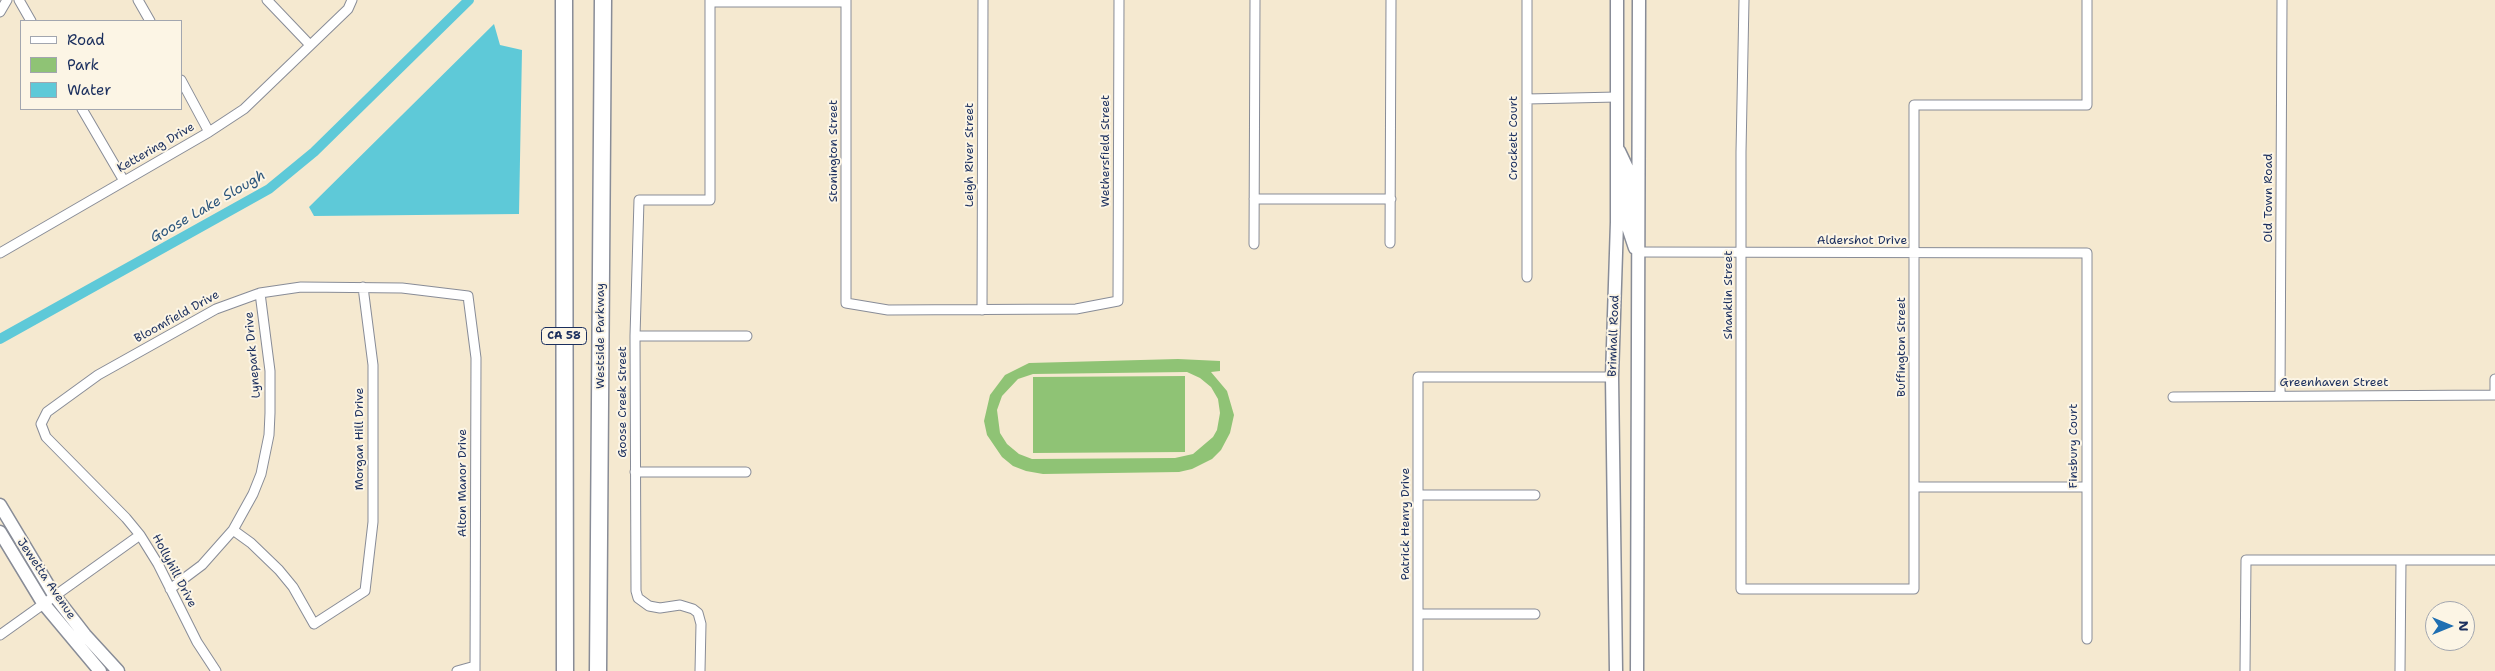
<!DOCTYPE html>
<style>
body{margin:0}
#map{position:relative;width:2495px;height:671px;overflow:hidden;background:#f5e9d0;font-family:"Shantell Sans",sans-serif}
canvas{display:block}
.legend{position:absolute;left:20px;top:20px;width:162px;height:90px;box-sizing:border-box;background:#fcf5e5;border:1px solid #a2a6af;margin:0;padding:6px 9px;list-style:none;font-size:15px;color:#1b2f5e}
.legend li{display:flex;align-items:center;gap:10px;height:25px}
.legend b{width:25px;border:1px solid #a2a6af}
.north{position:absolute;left:2425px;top:601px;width:50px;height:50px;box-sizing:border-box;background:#fcf5e5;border:1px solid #a2a6af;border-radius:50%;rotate:90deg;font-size:14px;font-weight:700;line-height:20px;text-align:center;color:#1b2f5e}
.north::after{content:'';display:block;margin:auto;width:18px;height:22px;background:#1f6fb2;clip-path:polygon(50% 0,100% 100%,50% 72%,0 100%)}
</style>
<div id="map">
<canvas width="2495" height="671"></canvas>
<ul class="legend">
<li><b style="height:6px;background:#fff"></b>Road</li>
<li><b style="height:14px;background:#8fc375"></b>Park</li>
<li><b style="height:14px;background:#5ec9d8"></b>Water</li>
</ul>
<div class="north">N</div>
</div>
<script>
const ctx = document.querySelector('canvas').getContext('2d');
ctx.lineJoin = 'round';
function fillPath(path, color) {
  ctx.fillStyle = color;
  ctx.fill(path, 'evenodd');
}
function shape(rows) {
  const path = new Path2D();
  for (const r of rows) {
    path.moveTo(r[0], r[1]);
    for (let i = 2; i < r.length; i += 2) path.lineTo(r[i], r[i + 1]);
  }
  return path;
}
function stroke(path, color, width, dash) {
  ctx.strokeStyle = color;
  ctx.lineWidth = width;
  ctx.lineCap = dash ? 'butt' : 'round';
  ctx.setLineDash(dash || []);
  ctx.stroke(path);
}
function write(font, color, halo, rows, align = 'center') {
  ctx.font = font + ' "Shantell Sans",sans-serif';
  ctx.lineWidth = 4;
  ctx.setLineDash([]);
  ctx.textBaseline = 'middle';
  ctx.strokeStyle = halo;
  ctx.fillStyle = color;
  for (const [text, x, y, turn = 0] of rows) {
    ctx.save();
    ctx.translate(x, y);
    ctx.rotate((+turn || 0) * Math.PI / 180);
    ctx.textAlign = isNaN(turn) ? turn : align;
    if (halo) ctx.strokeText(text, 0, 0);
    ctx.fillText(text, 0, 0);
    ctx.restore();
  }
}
fillPath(shape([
 [1178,359,1220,361,1220,371,1211,372,1227,391,1234,415,1230,433,1221,450,1212,459,1192,469,1179,472,1043,474,1026,471,1013,466,1002,457,987,435,984,421,990,395,1005,375,1029,363],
 [1187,372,1200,378,1211,387,1218,399,1220,413,1217,430,1213,437,1193,454,1175,458,1032,459,1019,454,1007,444,1000,433,997,410,1002,396,1018,379,1033,374],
 [1185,376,1185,452,1033,453,1033,377]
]), '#8fc375');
fillPath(shape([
 [494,24,500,45,522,50,519,214,314,216,309,207]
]), '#5ec9d8');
stroke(shape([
 [0,339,269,189,314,152,469,0]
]), '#5ec9d8', 10);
const street = shape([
 [19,0,31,21],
 [138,0,150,21],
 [267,0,310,45],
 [846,0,846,303,888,310,1076,309,1118,301,1119,0],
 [1744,0,1741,152,1741,589,1914,589,1914,105,2087,105,2087,0],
 [710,2,846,2],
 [0,12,7,0],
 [181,80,209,132],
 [1527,99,1617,97],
 [82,109,124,181],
 [1254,199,1391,199],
 [1390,243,1391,0],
 [1254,244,1255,0],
 [1638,252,2087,253,2087,639],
 [0,253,209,132,244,109,348,9,352,0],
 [1527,277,1527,0],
 [982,310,983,0],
 [635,336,747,336],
 [2280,396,2282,0],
 [2173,397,2495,395,2495,379],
 [635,472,746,472],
 [1914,487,2087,487],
 [1418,495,1535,495],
 [233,530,251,543,279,570,293,587,314,624,365,591,373,522,373,365,363,287],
 [170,589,202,565,233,530,253,494,261,474,269,435,270,413,270,371,260,293],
 [1418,614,1535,614],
 [0,635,140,535],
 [216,671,197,642,158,564,140,535,126,518,46,437,41,424,47,412,98,375,216,309,260,293,301,287,402,288,468,296,476,358,475,671],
 [457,671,475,666],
 [700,671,701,624,698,613,693,609,680,605,660,608,649,606,638,598,636,591,635,336,639,200,710,200,710,0],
 [1418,671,1418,377,1612,377],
 [2245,671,2246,560,2495,560],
 [2400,671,2401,560]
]);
const secondary = shape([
 [1619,151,1629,172,1628,227,1635,248],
 [0,505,54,595,85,635,118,671],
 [0,532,43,603,100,671],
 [1616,671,1612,377,1617,222,1617,0],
 [1637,671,1639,0]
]);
const highway = shape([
 [564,0,565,671],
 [598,671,603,0]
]);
stroke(street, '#888c97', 11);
stroke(secondary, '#888c97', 15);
stroke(highway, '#888c97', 19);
stroke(street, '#fff', 9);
stroke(secondary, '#fff', 12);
stroke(highway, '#fff', 16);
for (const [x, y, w] of [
 [564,336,45]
]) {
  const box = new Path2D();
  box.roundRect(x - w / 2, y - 8.5, w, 17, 4);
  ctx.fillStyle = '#fcf5e5';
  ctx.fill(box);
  stroke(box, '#1b2f5e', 1);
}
write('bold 11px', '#1b2f5e', null, [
 ["CA 58",564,336]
]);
write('12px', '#1b2f5e', '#fcf5e5', [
 ["Crockett Court",1514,138,-90],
 ["Kettering Drive",156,148,-30],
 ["Stonington Street",834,151,-90],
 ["Wethersfield Street",1106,151,-90],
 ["Leigh River Street",970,155,-90],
 ["Old Town Road",2269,198,-90],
 ["Aldershot Drive",1862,241],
 ["Shanklin Street",1729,295,-90],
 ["Bloomfield Drive",177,317,-29],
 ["Westside Parkway",601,336,-90],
 ["Brimhall Road",1614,336,-88],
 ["Buffington Street",1902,347,-90],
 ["Lynepark Drive",253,355,-95],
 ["Greenhaven Street",2334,383],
 ["Goose Creek Street",623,402,-90],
 ["Morgan Hill Drive",360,439,-90],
 ["Finsbury Court",2074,446,-90],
 ["Alton Manor Drive",463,483,-90],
 ["Patrick Henry Drive",1406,524,-90],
 ["Hollyhill Drive",174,571,62],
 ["Jewetta Avenue",46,579,56]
]);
write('italic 14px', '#2c567c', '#fcf5e5', [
 ["Goose Lake Slough",208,207,-30]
]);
</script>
